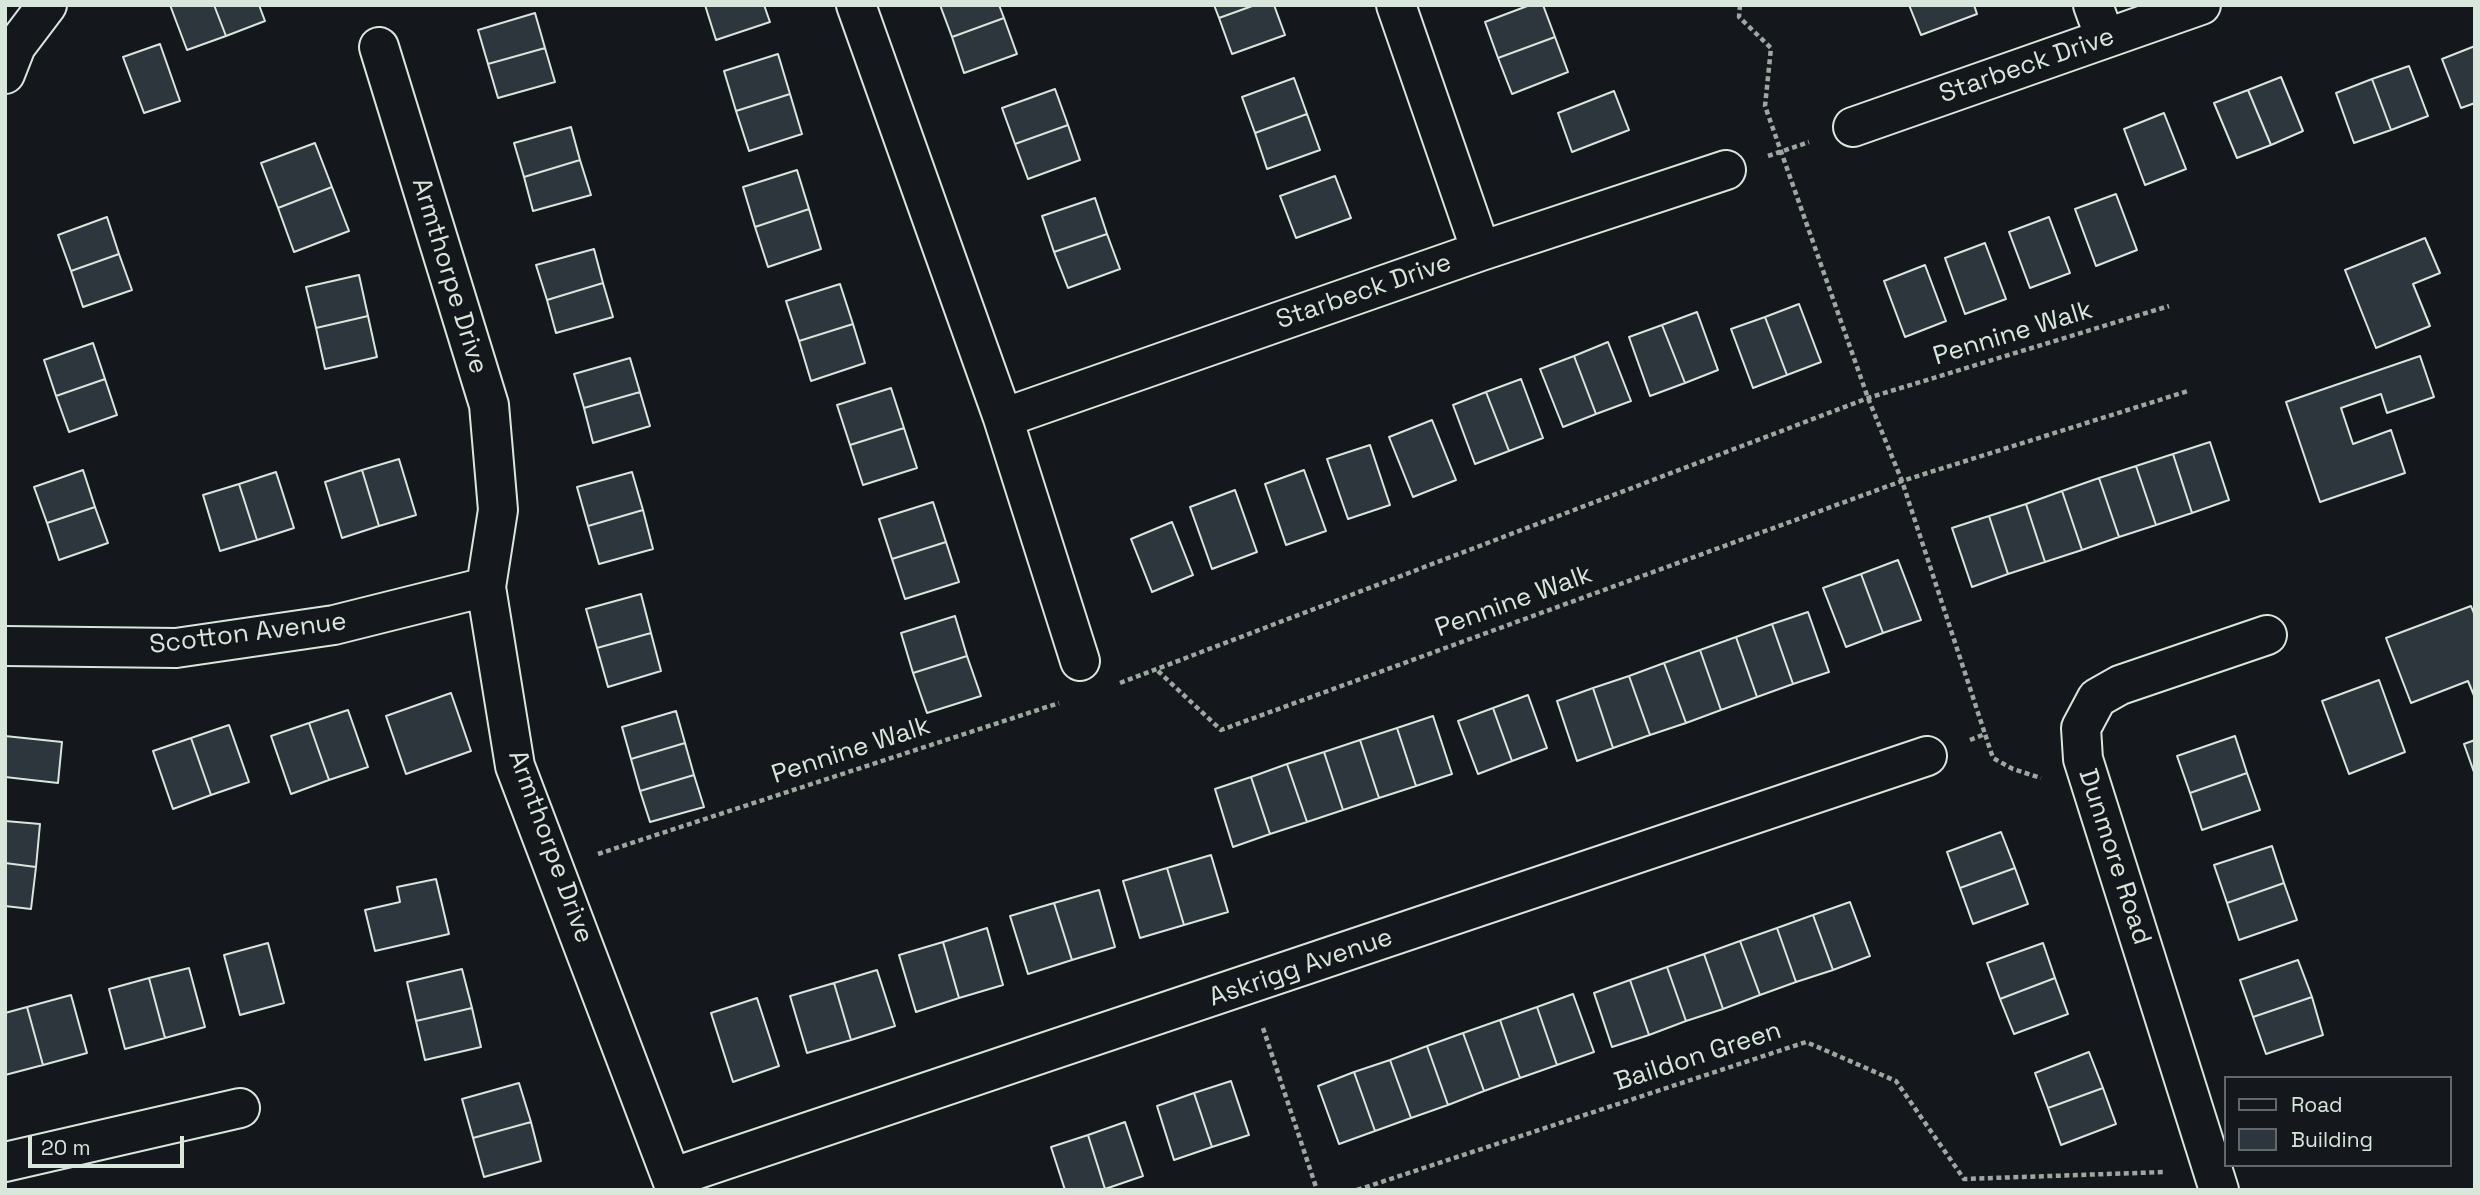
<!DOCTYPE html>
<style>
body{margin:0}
#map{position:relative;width:2480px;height:1195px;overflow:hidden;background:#14181c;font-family:"Space Grotesk",sans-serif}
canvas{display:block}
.frame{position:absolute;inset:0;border:7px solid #d8e6dc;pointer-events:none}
.legend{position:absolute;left:2224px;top:1076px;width:228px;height:91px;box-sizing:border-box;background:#14181c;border:2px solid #626a69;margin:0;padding:9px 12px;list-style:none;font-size:21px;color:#d8e6dc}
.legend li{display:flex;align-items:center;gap:14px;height:35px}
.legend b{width:35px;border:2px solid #626a69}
.scale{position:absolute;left:28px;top:1136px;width:156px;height:32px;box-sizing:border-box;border:4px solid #d8e6dc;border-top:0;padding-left:9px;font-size:21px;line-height:24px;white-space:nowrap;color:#d8e6dc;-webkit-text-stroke:5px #14181c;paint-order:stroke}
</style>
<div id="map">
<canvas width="2480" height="1195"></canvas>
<div class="frame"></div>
<ul class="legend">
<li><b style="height:9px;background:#14181c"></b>Road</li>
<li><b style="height:19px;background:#2c363c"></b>Building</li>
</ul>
<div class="scale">20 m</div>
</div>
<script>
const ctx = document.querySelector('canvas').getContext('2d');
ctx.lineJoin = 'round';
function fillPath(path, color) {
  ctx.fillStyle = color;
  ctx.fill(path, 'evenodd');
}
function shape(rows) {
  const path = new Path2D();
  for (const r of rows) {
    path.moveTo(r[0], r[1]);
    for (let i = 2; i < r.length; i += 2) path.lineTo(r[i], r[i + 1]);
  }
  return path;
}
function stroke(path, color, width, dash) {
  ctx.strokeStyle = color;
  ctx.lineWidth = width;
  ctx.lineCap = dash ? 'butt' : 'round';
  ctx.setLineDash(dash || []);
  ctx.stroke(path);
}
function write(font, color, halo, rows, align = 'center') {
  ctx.font = font + ' "Space Grotesk",sans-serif';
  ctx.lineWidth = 5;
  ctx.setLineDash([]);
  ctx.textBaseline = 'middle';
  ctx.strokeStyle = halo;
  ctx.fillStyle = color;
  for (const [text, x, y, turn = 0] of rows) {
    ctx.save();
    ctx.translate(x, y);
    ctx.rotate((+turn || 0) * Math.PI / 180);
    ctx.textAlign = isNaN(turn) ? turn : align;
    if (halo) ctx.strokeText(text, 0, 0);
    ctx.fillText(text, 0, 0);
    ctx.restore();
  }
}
const building = shape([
 [170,5,214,5,226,36,187,50,170,5],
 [214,5,259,5,265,21,226,36,214,5],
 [705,5,764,5,770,22,716,40,705,5],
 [940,5,999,5,1004,18,952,37,940,5],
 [1214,5,1255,5,1219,18,1214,5],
 [1255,5,1274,5,1285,35,1232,54,1219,18,1255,5],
 [1530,5,1543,5,1555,37,1498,58,1485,22,1530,5],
 [1909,5,1974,5,1977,14,1921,35,1909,5],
 [535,13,545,48,488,64,478,30,535,13],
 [1004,18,1017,54,964,73,952,37,1004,18],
 [1555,37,1568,72,1512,94,1498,58,1555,37],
 [160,44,180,101,144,113,123,57,160,44],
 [2475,46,2475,103,2461,108,2442,59,2475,46],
 [545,48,555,82,498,98,488,64,545,48],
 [778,54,790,94,736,111,724,71,778,54],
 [2409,66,2428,116,2391,130,2372,79,2409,66],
 [2281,77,2303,131,2271,145,2248,90,2281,77],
 [1294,78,1307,114,1255,133,1242,97,1294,78],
 [2372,79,2391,130,2354,143,2336,93,2372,79],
 [1055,89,1068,125,1015,144,1002,108,1055,89],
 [2248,90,2271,145,2237,158,2214,103,2248,90],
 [1614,91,1629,130,1572,152,1558,113,1614,91],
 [790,94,802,134,749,151,736,111,790,94],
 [2164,113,2186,169,2145,185,2124,129,2164,113],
 [1307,114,1320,150,1267,169,1255,133,1307,114],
 [1068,125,1080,160,1028,179,1015,144,1068,125],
 [571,127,580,160,524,177,514,143,571,127],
 [315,143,332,187,278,208,261,163,315,143],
 [580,160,591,195,533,211,524,177,580,160],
 [797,170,809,209,755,227,743,187,797,170],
 [1335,176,1351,218,1296,238,1280,196,1335,176],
 [332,187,349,231,294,252,278,208,332,187],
 [2116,194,2137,250,2096,266,2075,209,2116,194],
 [1095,198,1107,234,1054,252,1042,216,1095,198],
 [809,209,821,249,768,267,755,227,809,209],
 [107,217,119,254,71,271,58,235,107,217],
 [2049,217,2070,273,2030,288,2009,232,2049,217],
 [1107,234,1120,269,1068,288,1054,252,1107,234],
 [2425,238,2440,273,2413,284,2430,326,2376,348,2345,270,2425,238],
 [1985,243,2006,299,1965,314,1945,258,1985,243],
 [594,249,603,283,547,300,536,265,594,249],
 [119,254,132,290,83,307,71,271,119,254],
 [1925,265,1946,321,1905,337,1884,281,1925,265],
 [359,275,368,316,316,328,306,287,359,275],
 [603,283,613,317,556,333,547,300,603,283],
 [840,284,853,324,799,341,786,301,840,284],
 [1799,304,1821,362,1787,375,1765,317,1799,304],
 [1697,312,1718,370,1685,383,1662,325,1697,312],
 [368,316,377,357,325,369,316,328,368,316],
 [1765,317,1787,375,1753,388,1731,329,1765,317],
 [853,324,865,363,811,381,799,341,853,324],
 [1662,325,1685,383,1650,396,1629,337,1662,325],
 [1608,342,1631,401,1596,414,1574,356,1608,342],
 [93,343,105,379,56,396,44,360,93,343],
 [1574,356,1596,414,1563,427,1540,369,1574,356],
 [2420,356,2434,397,2387,413,2381,394,2341,408,2353,444,2391,430,2405,473,2320,502,2286,402,2420,356],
 [630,358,640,392,584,408,574,374,630,358],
 [105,379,117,415,69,432,56,396,105,379],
 [1521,379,1543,438,1509,451,1486,392,1521,379],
 [891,388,904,428,850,445,837,405,891,388],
 [640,392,650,426,593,443,584,408,640,392],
 [1486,392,1509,451,1475,464,1453,405,1486,392],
 [1432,420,1456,480,1413,497,1389,437,1432,420],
 [904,428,917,468,863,485,850,445,904,428],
 [2210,442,2229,500,2192,513,2173,454,2210,442],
 [1370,445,1390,505,1348,519,1327,459,1370,445],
 [2173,454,2192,513,2156,525,2136,466,2173,454],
 [399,459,416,515,379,526,362,470,399,459],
 [2136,466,2156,525,2119,537,2099,478,2136,466],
 [83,470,95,507,47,523,34,487,83,470],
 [362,470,379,526,342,538,325,482,362,470],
 [1304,470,1326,531,1286,545,1265,484,1304,470],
 [276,472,294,528,257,540,239,484,276,472],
 [632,472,643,510,588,526,577,487,632,472],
 [2099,478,2119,537,2082,550,2062,491,2099,478],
 [239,484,257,540,220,551,203,495,239,484],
 [1235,490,1257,552,1212,569,1190,507,1235,490],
 [2062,491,2082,550,2045,562,2026,504,2062,491],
 [933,502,946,542,892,559,879,519,933,502],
 [2026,504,2045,562,2008,574,1989,516,2026,504],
 [95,507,108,543,59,560,47,523,95,507],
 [643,510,653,549,599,564,588,526,643,510],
 [1989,516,2008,574,1972,587,1952,528,1989,516],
 [1172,522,1193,575,1152,592,1131,539,1172,522],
 [946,542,959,582,905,599,892,559,946,542],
 [1898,560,1921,620,1883,633,1861,574,1898,560],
 [1861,574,1883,633,1846,647,1823,588,1861,574],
 [641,594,651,633,597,648,586,609,641,594],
 [2471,606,2475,616,2475,698,2468,681,2411,703,2386,638,2471,606],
 [1808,612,1829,672,1793,684,1772,624,1808,612],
 [955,616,967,656,913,673,901,633,955,616],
 [1772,624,1793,684,1757,697,1736,637,1772,624],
 [651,633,661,671,608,687,597,648,651,633],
 [1736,637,1757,697,1721,710,1700,650,1736,637],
 [1700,650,1721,710,1686,723,1664,663,1700,650],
 [967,656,981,696,927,713,913,673,967,656],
 [1664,663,1686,723,1650,735,1629,676,1664,663],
 [1629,676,1650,735,1613,748,1593,688,1629,676],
 [2379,680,2405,752,2349,774,2322,701,2379,680],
 [1593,688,1613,748,1577,761,1557,701,1593,688],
 [451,693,471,751,406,774,386,716,451,693],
 [1528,695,1547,748,1512,761,1493,708,1528,695],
 [1493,708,1512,761,1478,774,1458,721,1493,708],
 [348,710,368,767,329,780,309,723,348,710],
 [676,711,685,743,631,759,622,727,676,711],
 [1433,716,1452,774,1416,786,1397,728,1433,716],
 [309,723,329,780,291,794,271,736,309,723],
 [229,725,249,782,211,795,191,738,229,725],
 [1397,728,1416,786,1379,798,1360,740,1397,728],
 [5,736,62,742,58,783,5,777,5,736],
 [2235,736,2247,773,2190,793,2177,756,2235,736],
 [191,738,211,795,173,809,153,751,191,738],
 [1360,740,1379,798,1343,810,1324,752,1360,740],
 [2475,740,2475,775,2464,744,2475,740],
 [685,743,694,775,640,791,631,759,685,743],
 [1324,752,1343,810,1307,822,1287,764,1324,752],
 [1287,764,1307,822,1270,834,1251,777,1287,764],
 [2247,773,2260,810,2202,830,2190,793,2247,773],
 [694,775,704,807,650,822,640,791,694,775],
 [1251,777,1270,834,1233,847,1215,789,1251,777],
 [5,821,40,824,36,867,5,863,5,821],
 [2001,832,2015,868,1960,888,1947,852,2001,832],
 [2272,846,2284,883,2227,903,2214,865,2272,846],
 [1211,855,1228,912,1184,925,1167,868,1211,855],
 [5,863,36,867,31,909,5,906,5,863],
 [1167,868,1184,925,1140,938,1123,881,1167,868],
 [2015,868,2028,904,1973,924,1960,888,2015,868],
 [436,879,449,934,375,951,365,910,400,902,397,887,436,879],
 [2284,883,2297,920,2239,940,2227,903,2284,883],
 [1099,890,1115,947,1072,960,1054,903,1099,890],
 [1850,902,1870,956,1833,970,1813,915,1850,902],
 [1054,903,1072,960,1028,974,1010,916,1054,903],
 [1813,915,1833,970,1796,982,1777,928,1813,915],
 [987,928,1003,985,959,998,943,942,987,928],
 [1777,928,1796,982,1760,995,1740,941,1777,928],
 [1740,941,1760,995,1723,1009,1704,954,1740,941],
 [943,942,959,998,916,1012,899,955,943,942],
 [268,943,284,1003,240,1015,224,955,268,943],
 [2043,943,2055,978,2000,999,1987,963,2043,943],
 [1704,954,1723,1009,1686,1021,1667,967,1704,954],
 [2298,960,2312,997,2253,1017,2240,980,2298,960],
 [1667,967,1686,1021,1649,1035,1630,980,1667,967],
 [189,968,205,1027,165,1038,149,978,189,968],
 [462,969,472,1008,416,1021,407,982,462,969],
 [877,970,895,1026,851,1040,834,983,877,970],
 [149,978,165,1038,125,1049,109,989,149,978],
 [2055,978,2068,1014,2014,1034,2000,999,2055,978],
 [1630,980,1649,1035,1612,1047,1594,993,1630,980],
 [834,983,851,1040,807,1053,790,996,834,983],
 [1573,994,1594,1052,1557,1065,1537,1007,1573,994],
 [71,995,87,1053,43,1065,27,1007,71,995],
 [2312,997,2323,1035,2266,1054,2253,1017,2312,997],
 [757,998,779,1066,733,1082,711,1013,757,998],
 [27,1007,43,1065,5,1075,5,1013,27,1007],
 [1537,1007,1557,1065,1520,1078,1500,1020,1537,1007],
 [472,1008,481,1047,425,1060,416,1021,472,1008],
 [1500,1020,1520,1078,1484,1091,1463,1033,1500,1020],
 [1463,1033,1484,1091,1448,1105,1427,1046,1463,1033],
 [1427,1046,1448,1105,1411,1118,1390,1060,1427,1046],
 [2089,1052,2103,1088,2048,1108,2035,1073,2089,1052],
 [1390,1060,1411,1118,1375,1131,1354,1072,1390,1060],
 [1354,1072,1375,1131,1339,1144,1318,1086,1354,1072],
 [1231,1081,1249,1135,1212,1147,1194,1093,1231,1081],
 [519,1083,531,1122,473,1138,462,1099,519,1083],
 [2103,1088,2116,1124,2061,1145,2048,1108,2103,1088],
 [1194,1093,1212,1147,1174,1160,1157,1106,1194,1093],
 [531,1122,541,1161,484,1177,473,1138,531,1122],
 [1125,1122,1143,1176,1105,1189,1088,1135,1125,1122],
 [1088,1135,1105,1189,1065,1190,1051,1147,1088,1135]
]);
fillPath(building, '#2c363c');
stroke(building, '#d8e6dc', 2);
const minor = shape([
 [856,5,1003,418,1080,661],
 [1396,5,1481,251],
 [2093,5,2105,38],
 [379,47,489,405,498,510,486,587,515,766,676,1190],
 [5,74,16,46,47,5],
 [1853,127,2201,5],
 [1003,418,1481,251,1726,170],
 [5,646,176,648,334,625,486,587],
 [5,1162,240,1108],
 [674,1177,1927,756],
 [2219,1190,2083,759,2081,728,2097,698,2120,685,2267,635]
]);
stroke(minor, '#d8e6dc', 42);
stroke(shape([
 [1740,5,1739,17,1771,48,1765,106,1868,398,1902,481,1985,734],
 [1768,156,1809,142],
 [1158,671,1221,730,1902,481,2188,391],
 [1120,683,1868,398,2169,306],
 [1970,740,1985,734,1993,758,2013,769,2041,778],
 [598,854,1059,703],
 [1263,1028,1317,1190],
 [1357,1190,1806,1042,1896,1081,1964,1179,2165,1172]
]), '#9da8a2', 4.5, [5, 3.5]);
stroke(minor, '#14181c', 38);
write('26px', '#d8e6dc', '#14181c', [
 ["Starbeck Drive",2027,66,-19],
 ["Armthorpe Drive",449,276,73],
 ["Starbeck Drive",1364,292,-19],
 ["Pennine Walk",2013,334,-17],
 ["Pennine Walk",1514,602,-20],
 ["Scotton Avenue",248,634,-7],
 ["Pennine Walk",851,751,-18],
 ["Armthorpe Drive",550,847,70],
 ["Dunmore Road",2114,857,72],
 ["Askrigg Avenue",1301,968,-19],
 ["Baildon Green",1698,1057,-18]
]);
</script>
